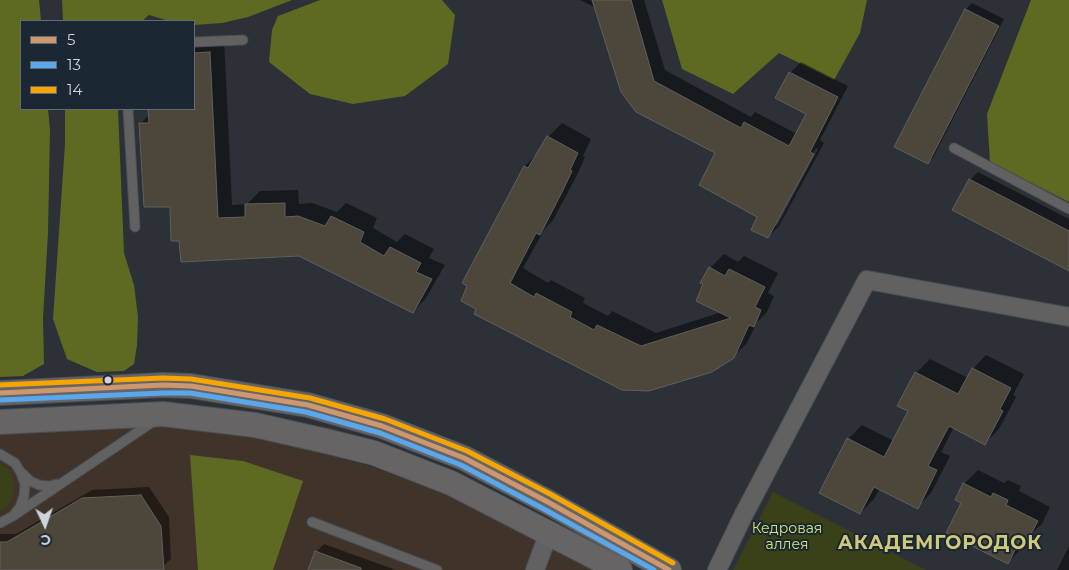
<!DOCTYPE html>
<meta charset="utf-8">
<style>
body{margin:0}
#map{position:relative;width:1069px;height:570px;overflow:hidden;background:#2b3137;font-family:Montserrat,sans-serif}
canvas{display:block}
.legend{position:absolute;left:20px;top:20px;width:175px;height:90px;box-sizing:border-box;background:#1b2732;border:1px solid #626c76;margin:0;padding:6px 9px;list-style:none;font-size:15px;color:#ccd4dc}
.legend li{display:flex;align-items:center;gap:10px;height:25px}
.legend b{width:25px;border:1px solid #626c76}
.north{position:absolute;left:20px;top:500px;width:50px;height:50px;-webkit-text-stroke:4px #1b2732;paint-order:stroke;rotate:177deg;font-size:14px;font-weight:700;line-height:20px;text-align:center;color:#ccd4dc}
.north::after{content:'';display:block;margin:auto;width:18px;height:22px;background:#ccd4dc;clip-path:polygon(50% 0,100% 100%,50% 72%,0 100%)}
</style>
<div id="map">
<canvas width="1069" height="570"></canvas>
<ul class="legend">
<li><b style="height:6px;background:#cd976f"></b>5</li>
<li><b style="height:6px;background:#5aa8eb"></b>13</li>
<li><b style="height:6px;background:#f7a600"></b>14</li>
</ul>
<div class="north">С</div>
</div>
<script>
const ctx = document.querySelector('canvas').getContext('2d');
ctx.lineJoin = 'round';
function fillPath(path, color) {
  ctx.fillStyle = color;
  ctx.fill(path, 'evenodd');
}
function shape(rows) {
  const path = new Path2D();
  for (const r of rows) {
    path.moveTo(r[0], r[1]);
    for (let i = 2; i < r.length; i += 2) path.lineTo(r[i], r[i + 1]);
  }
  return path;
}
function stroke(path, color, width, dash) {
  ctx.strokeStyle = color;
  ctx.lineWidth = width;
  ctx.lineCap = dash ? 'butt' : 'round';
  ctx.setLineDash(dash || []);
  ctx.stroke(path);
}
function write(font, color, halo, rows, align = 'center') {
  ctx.font = font + ' Montserrat,sans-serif';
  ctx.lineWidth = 4;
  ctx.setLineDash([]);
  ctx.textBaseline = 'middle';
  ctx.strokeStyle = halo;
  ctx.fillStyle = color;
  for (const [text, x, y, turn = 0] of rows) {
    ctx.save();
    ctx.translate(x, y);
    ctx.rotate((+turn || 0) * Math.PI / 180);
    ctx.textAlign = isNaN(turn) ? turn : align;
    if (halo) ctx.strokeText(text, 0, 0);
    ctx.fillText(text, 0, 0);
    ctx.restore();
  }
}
fillPath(shape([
 [165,426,205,428,302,448,370,466,444,493,596,570,0,570,0,434]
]), '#40342a');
fillPath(shape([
 [0,463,10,471,15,487,12,500,5,508,0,511],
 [773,492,926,570,733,570]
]), '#3a4119');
fillPath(shape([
 [0,0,39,0,41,21,21,21,21,109,48,109,50,130,48,233,43,318,44,364,23,376,0,377],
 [62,0,292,0,248,17,222,23,194,25,194,21,169,21,149,15,142,21,63,21],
 [320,0,442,0,455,15,448,64,405,96,353,104,310,94,269,62,272,30,278,16],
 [662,0,867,0,860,33,834,80,779,53,733,94,682,69],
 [1031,0,1069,0,1069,202,990,162,987,114],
 [65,109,118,109,124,253,134,285,138,317,137,345,134,364,124,371,97,372,67,359,53,319,65,144],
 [190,455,243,461,303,481,273,570,198,570]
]), '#5e6a21');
fillPath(shape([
 [580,0,644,0,665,70,751,117,755,112,797,134,808,113,790,73,801,62,848,86,820,140,824,143,779,226,768,237,759,217,717,152,637,111,596,8],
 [816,148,818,149,777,226,774,226],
 [972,3,1004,19,934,156,928,163,966,9],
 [224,39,232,205,247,204,260,191,298,190,299,204,312,203,337,212,346,203,377,218,373,228,397,242,405,234,434,249,429,258,445,265,426,298,413,312,299,254,180,239,171,205,140,124,150,114,149,109,194,109,194,40],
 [562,123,591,139,583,156,585,157,577,175,553,220,544,230,523,268,548,283,551,280,585,298,583,303,608,316,612,311,656,333,722,312,710,268,724,254,738,262,744,256,778,273,768,293,774,296,767,312,757,322,747,343,733,357,649,390,478,308,469,285,464,283,525,166,538,153,548,137],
 [978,172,1069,219,1069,270,970,180],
 [986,355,1024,374,1013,395,1016,397,999,429,985,443,954,427,941,452,950,456,931,493,917,507,880,488,874,499,860,513,848,439,862,425,894,441,909,411,916,373,930,359,968,378,973,369],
 [978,470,1004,483,1008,480,1021,486,1019,491,1050,507,1042,524,1027,537,1021,549,1007,563,963,503,964,484],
 [149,487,169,517,171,559,159,570,0,570,0,534,16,534,92,490],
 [324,544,396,570,309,570,316,552],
 [1069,546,1069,570,1057,570]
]), '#0007');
const building = shape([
 [592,0,631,0,654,81,741,128,744,122,789,146,806,114,775,98,789,72,838,97,810,152,814,154,768,238,751,230,757,217,699,185,715,153,636,112,621,92,592,0],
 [965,9,999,26,928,164,894,147,965,9],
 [210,52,218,218,245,217,245,204,285,203,285,217,298,216,325,226,331,216,364,232,360,242,384,256,390,247,421,263,416,272,432,279,413,313,299,256,181,262,179,241,171,241,170,207,144,207,139,123,149,123,148,109,194,109,194,53,210,52],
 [547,136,578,153,570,170,572,171,563,190,540,235,536,233,510,283,534,297,536,293,572,312,570,317,594,330,597,325,641,346,731,318,696,301,703,284,700,283,709,267,725,276,729,269,765,287,755,307,761,310,754,327,749,325,734,358,712,372,649,391,622,390,474,314,476,309,461,301,467,286,462,283,524,166,528,168,547,136],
 [969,179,1069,231,1069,271,952,210,969,179],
 [972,368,1011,388,1000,409,1003,411,985,445,949,426,928,466,937,470,918,509,874,487,860,514,819,493,847,438,884,457,908,411,897,406,915,372,958,394,972,368],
 [963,483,991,497,993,493,1008,500,1006,505,1038,521,1028,539,1022,536,1008,564,946,533,961,503,955,500,963,483],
 [141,495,161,526,164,570,0,570,0,542,7,542,82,498,141,495],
 [315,551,361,568,361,570,308,570,315,551]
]);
fillPath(building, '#4d463a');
stroke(building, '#5f605f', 1);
const service = shape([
 [194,42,243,40],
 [128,109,135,227],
 [954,148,1069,209],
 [0,454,15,463,21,473,25,484,24,496,20,507,13,516,0,523],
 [22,473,30,481,39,485,49,486,57,484],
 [13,516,154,421],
 [312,522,437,570]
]);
const minor = shape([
 [535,570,549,532],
 [717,570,743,516,867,280,1069,317]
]);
const secondary = shape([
 [0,393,163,385,191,386,308,405,382,426,464,458,546,501,669,570],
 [0,422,163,414,255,425,330,442,374,453,451,483,620,570]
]);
stroke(service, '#494e54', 11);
stroke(minor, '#494e54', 20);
stroke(secondary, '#494e54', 26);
stroke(service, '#626162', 9);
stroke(minor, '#626162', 18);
stroke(secondary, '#666465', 24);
stroke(shape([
 [0,393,163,385,191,386,308,405,382,426,464,458,546,501,669,570]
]), '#cd976f', 5);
stroke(shape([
 [0,400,163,393,190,393,306,412,380,433,461,465,542,508,654,570]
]), '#5aa8eb', 5);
stroke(shape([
 [0,385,163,378,191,379,310,398,385,419,467,451,550,494,673,563]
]), '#f7a600', 5);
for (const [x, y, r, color] of [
 [108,380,4.5,"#ccd4dc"]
]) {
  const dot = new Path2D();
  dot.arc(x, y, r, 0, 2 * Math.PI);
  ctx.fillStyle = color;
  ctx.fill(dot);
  stroke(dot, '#1b2732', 2);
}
write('14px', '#d2e677', '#1b2732', [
 ["Кедровая",787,529],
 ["аллея",787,545]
]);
ctx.letterSpacing = '1px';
write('bold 19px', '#d0c97b', '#1b2732', [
 ["АКАДЕМГОРОДОК",940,543]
]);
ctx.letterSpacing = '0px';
</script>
